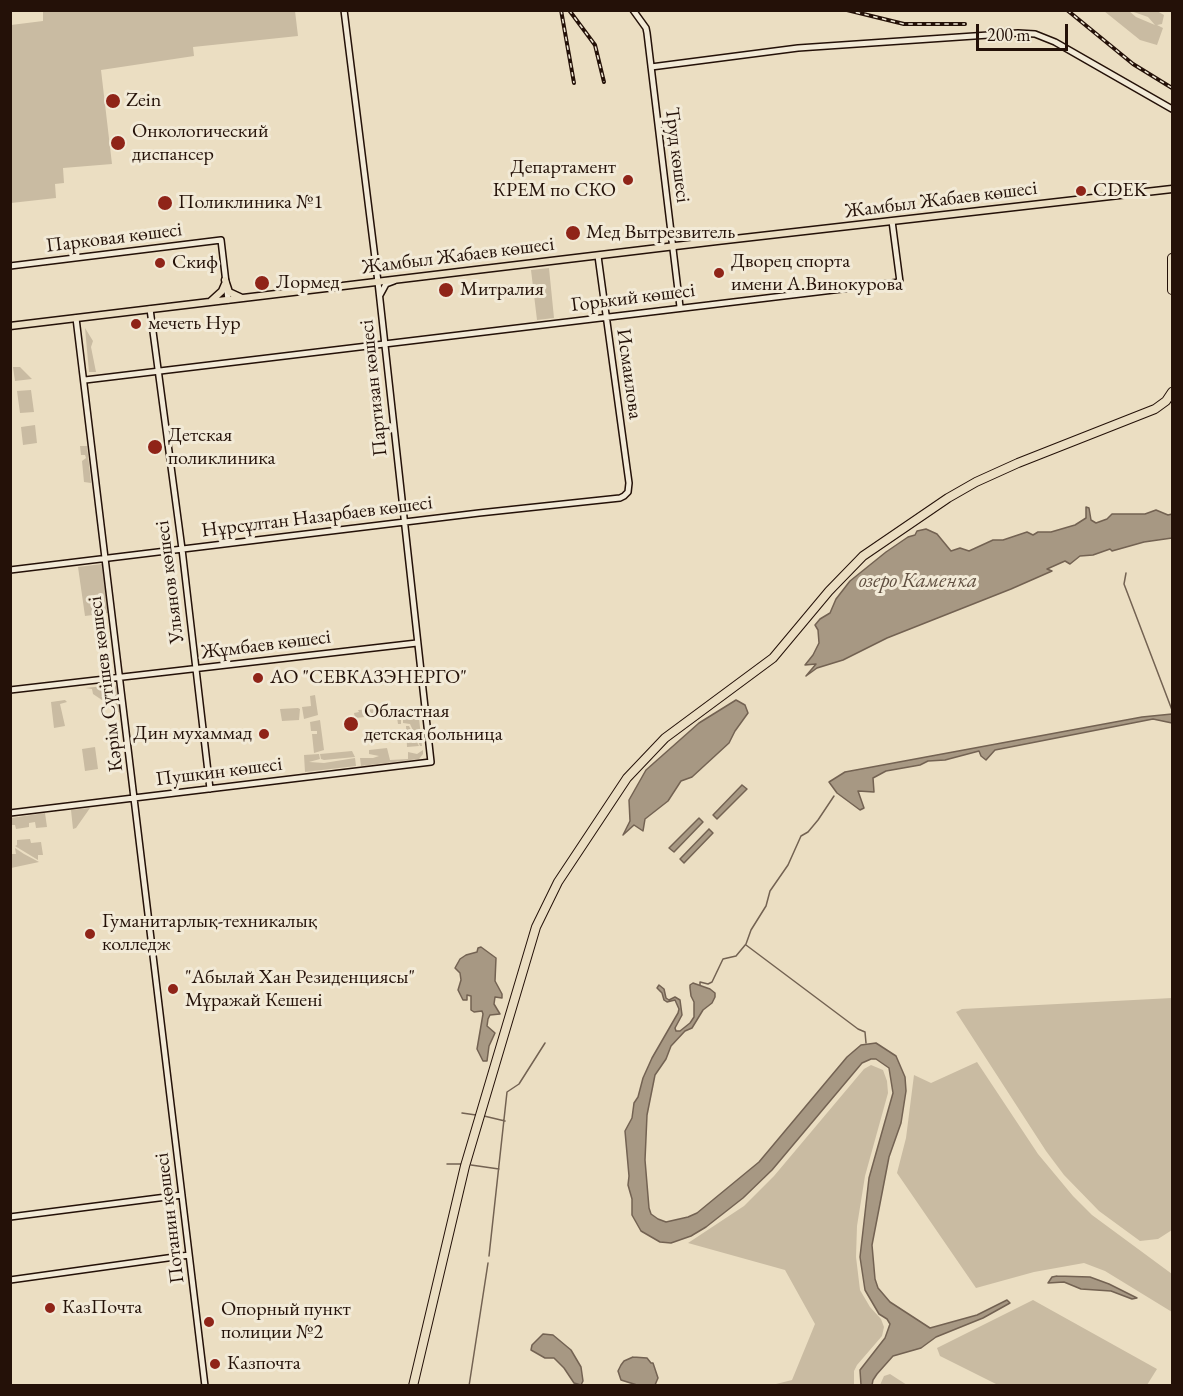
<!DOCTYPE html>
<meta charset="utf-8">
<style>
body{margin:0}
#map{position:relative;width:1183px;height:1396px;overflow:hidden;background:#ebdec2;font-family:"EB Garamond",serif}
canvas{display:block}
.frame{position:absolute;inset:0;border:12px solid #241108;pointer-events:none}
.scale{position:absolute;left:976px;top:24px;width:92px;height:27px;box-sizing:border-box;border:3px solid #241108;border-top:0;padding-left:8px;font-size:18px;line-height:21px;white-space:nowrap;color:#241108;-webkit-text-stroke:4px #f2ead7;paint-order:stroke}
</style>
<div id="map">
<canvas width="1183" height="1396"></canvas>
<div class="frame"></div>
<div class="scale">200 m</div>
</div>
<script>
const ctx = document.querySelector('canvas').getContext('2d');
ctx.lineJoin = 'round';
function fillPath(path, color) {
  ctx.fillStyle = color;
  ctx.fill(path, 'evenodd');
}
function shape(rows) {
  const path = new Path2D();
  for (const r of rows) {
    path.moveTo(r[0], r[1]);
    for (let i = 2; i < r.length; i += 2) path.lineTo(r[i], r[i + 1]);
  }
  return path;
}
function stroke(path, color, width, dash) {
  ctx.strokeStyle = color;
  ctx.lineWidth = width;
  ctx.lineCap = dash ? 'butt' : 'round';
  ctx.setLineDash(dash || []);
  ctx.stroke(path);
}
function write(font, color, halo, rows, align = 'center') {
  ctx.font = font + ' "EB Garamond",serif';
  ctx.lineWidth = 6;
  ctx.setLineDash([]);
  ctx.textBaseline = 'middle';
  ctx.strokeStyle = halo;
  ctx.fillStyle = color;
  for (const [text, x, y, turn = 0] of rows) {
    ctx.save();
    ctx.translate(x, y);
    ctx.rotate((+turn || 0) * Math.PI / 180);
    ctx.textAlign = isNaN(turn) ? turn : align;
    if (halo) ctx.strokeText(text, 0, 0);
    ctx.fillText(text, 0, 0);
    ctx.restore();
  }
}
fillPath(shape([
 [43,11,295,11,298,36,193,47,194,56,101,70,112,164,63,168,64,183,55,184,56,198,11,203,11,25,43,21],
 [1104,11,1129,11,1136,17,1155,25,1148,17,1131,11,1157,11,1164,15,1162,24,1157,25,1163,28,1157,45,1140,40],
 [549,268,554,318,537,320,531,270],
 [85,328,93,341,91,347,96,372,89,372],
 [13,367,20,367,32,379,15,381],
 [31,390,34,412,20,413,17,391],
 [35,425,37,443,23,445,21,427],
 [80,446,87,446,91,483,84,482,82,461,86,458,85,455,81,455],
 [102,564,108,613,85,616,78,567],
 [114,685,105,700,102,700,93,694,92,689,85,688],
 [116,685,120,713,107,704,106,701],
 [315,695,318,715,304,719,302,707,311,706,310,696],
 [65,700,67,702,60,704,65,726,54,728,51,702],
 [298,708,300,709,299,720,282,721,280,709],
 [401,708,401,724,398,724,396,711,366,714,365,717,355,718,354,713,359,712,358,710],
 [418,709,422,746,420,746,410,724,403,723,403,711],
 [320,720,324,750,314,753,312,734,317,734,317,731,311,731,310,722],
 [406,726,409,726,419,746,407,747],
 [95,747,98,769,85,771,82,749],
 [387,748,390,760,408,759,408,752,417,754,423,750,423,754,419,759,361,766,360,758,373,758,379,756,369,754,369,750],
 [352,751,355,757,324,760,321,759,320,754],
 [319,754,320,759,309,762,324,763,355,758,356,766,305,772,304,755],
 [90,808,76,828,73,829,71,810],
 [45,813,47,827,36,828,35,822,29,823,29,827,16,829,15,825,11,825,11,818],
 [30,839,31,843,41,842,43,855,38,855,38,860,15,846,17,845,17,840],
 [15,848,24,854,39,862,11,868,11,854,16,854],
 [1172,998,1172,1230,1158,1239,1140,1241,1099,1211,1064,1175,1046,1151,956,1012,962,1009],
 [977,1062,1038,1154,1073,1196,1092,1215,1172,1274,1172,1312,1105,1271,1084,1263,1034,1272,976,1288,897,1173,906,1138,914,1075,931,1083],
 [871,1065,883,1070,887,1081,888,1093,865,1176,857,1226,856,1257,860,1290,870,1307,881,1319,884,1327,882,1336,857,1365,854,1371,854,1385,772,1385,792,1380,815,1324,785,1270,688,1243,744,1206,774,1176,864,1069],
 [1033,1300,1157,1369,1147,1385,998,1385,940,1356,937,1348],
 [890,1374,907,1385,880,1385,884,1376]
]), '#c9bba2');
const water = shape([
 [1086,507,1089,508,1091,520,1096,523,1107,519,1112,514,1145,514,1156,510,1168,515,1172,514,1172,538,1144,542,1112,551,1110,549,1093,555,1080,556,1070,564,1065,561,1047,569,1052,571,1011,589,887,638,843,660,817,668,806,676,816,664,805,665,813,655,819,643,818,630,815,625,820,619,830,613,836,599,850,581,886,552,908,537,915,535,917,531,926,529,937,534,951,551,960,548,969,551,993,540,1003,540,1027,532,1033,535,1038,532,1051,532,1075,525,1086,518,1086,507],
 [736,700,745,705,748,713,735,731,729,743,692,777,681,781,668,801,645,819,643,831,634,825,623,835,630,821,629,800,646,770,699,723,736,700],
 [1172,714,1172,723,1153,719,995,750,986,760,981,756,979,751,945,760,928,761,920,765,886,771,873,778,874,792,858,791,864,808,860,810,837,793,829,782,845,772,1142,717,1172,714],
 [742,785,747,789,717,819,713,815,742,785],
 [699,818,703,822,674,852,669,848,699,818],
 [709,829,713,833,684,863,680,859,709,829],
 [481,947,496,958,495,981,502,994,502,998,495,997,494,1004,500,1014,490,1015,488,1019,487,1026,495,1033,489,1046,487,1061,483,1061,477,1049,483,1014,482,1011,474,1012,471,1010,471,996,467,995,467,1000,463,1000,458,990,461,980,460,973,455,968,460,959,466,955,477,952,478,948,481,947],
 [693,983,710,989,715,993,715,997,712,1003,703,1010,692,1028,685,1031,671,1046,666,1059,655,1075,647,1115,645,1160,649,1208,651,1214,658,1219,666,1222,688,1217,697,1213,759,1162,847,1057,861,1045,876,1043,896,1056,905,1077,906,1091,901,1123,889,1157,872,1245,875,1279,878,1288,890,1302,930,1328,977,1315,1007,1300,1010,1303,983,1318,936,1337,921,1348,893,1356,877,1374,873,1380,872,1385,861,1385,860,1370,885,1338,890,1324,887,1319,879,1314,865,1290,860,1257,869,1178,893,1093,889,1068,876,1059,871,1059,862,1063,772,1170,743,1198,706,1227,691,1236,671,1243,660,1242,641,1231,632,1215,632,1199,628,1185,629,1176,625,1131,632,1118,634,1103,638,1097,643,1078,652,1058,678,1013,679,1009,675,1000,667,1002,664,1000,662,993,657,988,659,985,664,989,666,998,669,1000,675,997,680,1000,682,1015,675,1028,676,1031,680,1031,690,1023,694,1017,694,1002,691,996,690,988,690,985,693,983],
 [1057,1276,1090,1277,1109,1284,1137,1298,1132,1299,1111,1291,1081,1289,1064,1282,1048,1283,1052,1277,1057,1276],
 [543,1334,553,1335,571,1350,581,1367,583,1381,581,1385,574,1383,564,1368,554,1358,545,1358,531,1350,532,1345,543,1334],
 [633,1357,647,1358,651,1363,653,1363,658,1378,655,1385,637,1385,621,1380,618,1371,621,1365,624,1361,633,1357]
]);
fillPath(water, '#a79883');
stroke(water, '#736252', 1.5);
stroke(shape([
 [1126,573,1124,584,1172,710],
 [746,945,858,1029,865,1032,866,1043],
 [700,985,700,982,708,984,712,982,723,959,736,956,746,944,751,930,766,906,770,891,788,865,801,836,808,832,818,820,834,796],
 [462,1113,476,1115],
 [484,1116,505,1121],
 [447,1164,461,1164],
 [471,1165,499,1169],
 [489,1256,507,1092,519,1084,545,1043],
 [469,1386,488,1263]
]), '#736252', 1.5);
const secondary = shape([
 [633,10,646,28,647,33,680,307],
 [651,67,798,48,1018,33,1035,34,1055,42,1172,109],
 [10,266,221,240,228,300],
 [380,295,386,284,394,281],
 [150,309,182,549,210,789],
 [76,318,205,1386],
 [85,380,900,282,892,221],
 [10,570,479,513,620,498,624,496,628,492,629,483,598,256],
 [10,690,417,643],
 [10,813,431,762,378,282,344,10],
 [10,1217,182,1195],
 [10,1280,189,1255]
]);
const primary = shape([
 [225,280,229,292,242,298],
 [211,301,222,291,225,284],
 [10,326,717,241,1172,189]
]);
const highway = shape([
 [1172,258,1172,290],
 [413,1386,465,1166,536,927,558,882,627,778,665,738,773,658,829,591,863,556,948,498,976,482,1018,463,1155,409,1166,401,1172,392]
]);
stroke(secondary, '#241108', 8);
stroke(primary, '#241108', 9);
stroke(highway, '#241108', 10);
stroke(secondary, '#f2ead7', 5);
stroke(primary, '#ebdec2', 6);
stroke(highway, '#ebdec2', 8);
const rail = shape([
 [561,10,574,83],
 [569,10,595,45,604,82],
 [847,10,904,24,965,24],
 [1067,10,1133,64,1172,88]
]);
stroke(rail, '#241108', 4);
stroke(rail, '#f2ead7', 1.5, [4.5]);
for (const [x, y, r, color] of [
 [113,101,8,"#8f2418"],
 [118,143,8,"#8f2418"],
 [628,180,6,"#8f2418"],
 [1081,191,6,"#8f2418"],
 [165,203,8,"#8f2418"],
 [573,233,8,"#8f2418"],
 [160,263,6,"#8f2418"],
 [719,273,6,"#8f2418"],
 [262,283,8,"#8f2418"],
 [446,290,8,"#8f2418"],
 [136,324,6,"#8f2418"],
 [155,447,8,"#8f2418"],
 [258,678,6,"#8f2418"],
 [351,724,8,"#8f2418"],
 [264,734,6,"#8f2418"],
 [90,934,6,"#8f2418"],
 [173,989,6,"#8f2418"],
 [50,1308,6,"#8f2418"],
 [209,1322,6,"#8f2418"],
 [215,1364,6,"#8f2418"]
]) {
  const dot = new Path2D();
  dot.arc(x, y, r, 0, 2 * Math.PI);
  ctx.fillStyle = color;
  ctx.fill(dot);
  stroke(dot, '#f2ead7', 2);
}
write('20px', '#241108', '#f2ead7', [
 ["Zein",126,101],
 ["Онкологический",132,132],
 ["диспансер",132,155],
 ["Департамент",616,168,"right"],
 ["КРЕМ по СКО",616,191,"right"],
 ["CDEK",1093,191],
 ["Поликлиника №1",178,203],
 ["Мед Вытрезвитель",586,233],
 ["Дворец спорта",731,262],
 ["имени А.Винокурова",731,285],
 ["Скиф",172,263],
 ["Лормед",276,283],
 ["Митралия",460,290],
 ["мечеть Нур",148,324],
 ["Детская",168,436],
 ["поликлиника",168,459],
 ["АО \"СЕВКАЗЭНЕРГО\"",270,678],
 ["Областная",364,712],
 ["детская больница",364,735],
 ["Дин мухаммад",252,734,"right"],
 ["Гуманитарлық-техникалық",102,922],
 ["колледж",102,945],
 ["\"Абылай Хан Резиденциясы\"",185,978],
 ["Мұражай Кешені",185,1001],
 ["КазПочта",62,1308],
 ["Опорный пункт",221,1310],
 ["полиции №2",221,1333],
 ["Казпочта",227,1364]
], 'left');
write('20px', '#241108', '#f2ead7', [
 ["Труд көшесі",677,155,83],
 ["Жамбыл Жабаев көшесі",941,200,-7],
 ["Парковая көшесі",114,238,-7],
 ["Жамбыл Жабаев көшесі",458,256,-7],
 ["Горький көшесі",633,298,-7],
 ["Исмаилова",629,374,82],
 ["Партизан көшесі",374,388,-96],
 ["Нұрсұлтан Назарбаев көшесі",317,517,-7],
 ["Ульянов көшесі",170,582,-97],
 ["Жұмбаев көшесі",266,645,-7],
 ["Кәрім Сүтішев көшесі",106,684,-97],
 ["Пушкин көшесі",219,772,-7],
 ["Потанин көшесі",170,1218,-97]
]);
write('italic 21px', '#5f4e3f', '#f2ead7', [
 ["озеро Каменка",918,581]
]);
</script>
